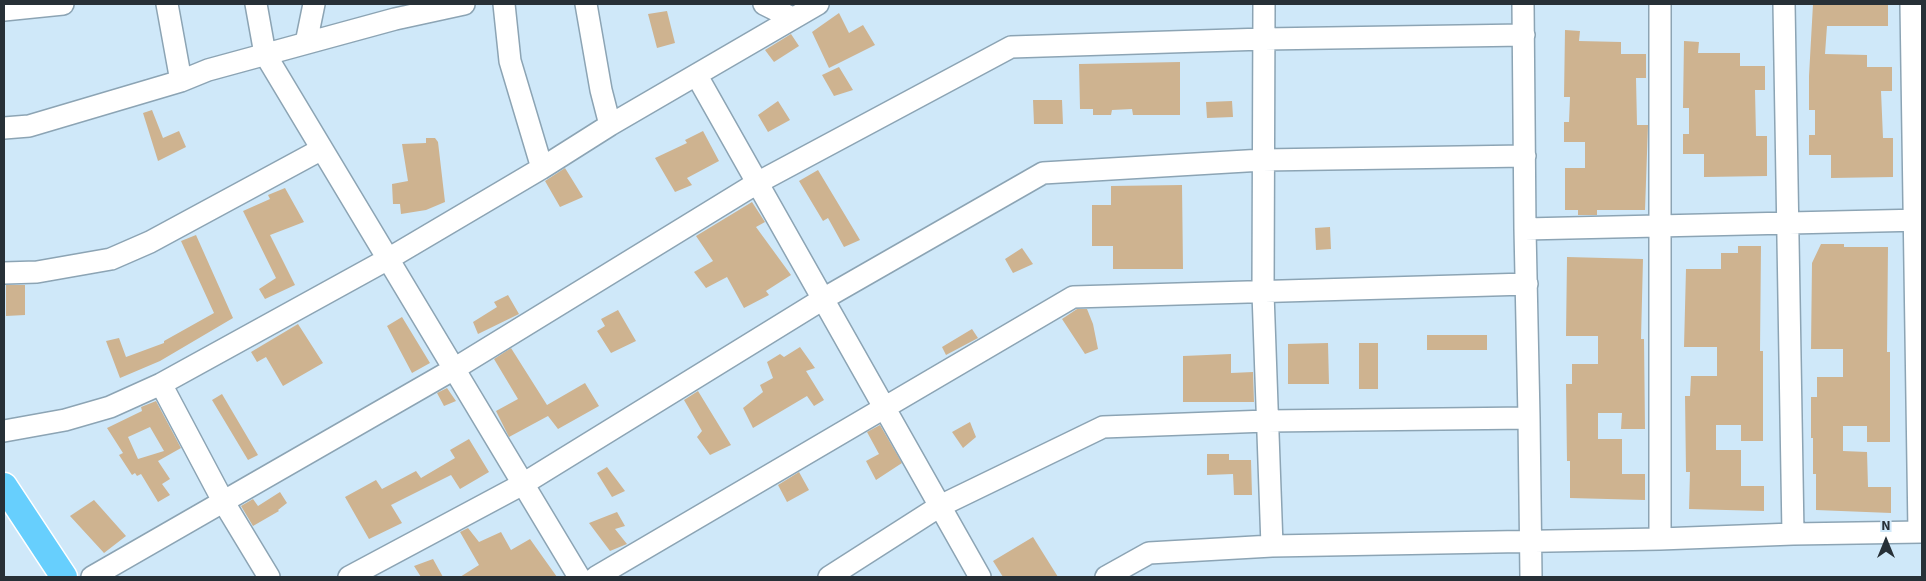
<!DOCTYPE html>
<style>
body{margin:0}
#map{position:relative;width:1926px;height:581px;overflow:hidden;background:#cfe8f9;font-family:"Source Sans 3",sans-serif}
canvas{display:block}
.frame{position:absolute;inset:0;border:5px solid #273037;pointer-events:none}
.north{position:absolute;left:1861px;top:516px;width:50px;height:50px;-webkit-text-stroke:4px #cfe8f9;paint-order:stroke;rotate:0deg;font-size:14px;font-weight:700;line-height:20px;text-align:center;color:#273037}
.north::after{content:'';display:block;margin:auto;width:18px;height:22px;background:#273037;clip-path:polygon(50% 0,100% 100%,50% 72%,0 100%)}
</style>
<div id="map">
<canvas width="1926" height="581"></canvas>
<div class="frame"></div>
<div class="north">N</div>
</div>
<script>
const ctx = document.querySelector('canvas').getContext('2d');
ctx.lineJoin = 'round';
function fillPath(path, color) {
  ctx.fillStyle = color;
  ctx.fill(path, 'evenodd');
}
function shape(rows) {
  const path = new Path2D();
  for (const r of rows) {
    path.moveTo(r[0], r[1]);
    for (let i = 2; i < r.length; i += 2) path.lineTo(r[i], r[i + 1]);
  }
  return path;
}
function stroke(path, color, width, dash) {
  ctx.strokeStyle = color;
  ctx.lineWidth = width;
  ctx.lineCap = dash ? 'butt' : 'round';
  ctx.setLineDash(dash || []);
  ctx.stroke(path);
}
fillPath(shape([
 [1813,4,1888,4,1888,26,1827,26,1825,54,1867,55,1867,67,1892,67,1892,91,1881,91,1883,138,1893,138,1893,177,1831,178,1831,155,1809,155,1809,135,1815,135,1815,110,1809,110,1809,76],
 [667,11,675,43,657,48,648,14],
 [839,13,849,33,863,25,875,45,829,68,812,32],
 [1565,30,1580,31,1579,41,1621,42,1621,54,1646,54,1646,78,1636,78,1637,125,1648,125,1645,210,1597,210,1597,215,1578,215,1578,210,1565,210,1565,168,1585,168,1585,142,1564,142,1564,122,1569,122,1570,97,1564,97],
 [791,34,799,46,774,62,765,50],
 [1684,41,1699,42,1698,53,1740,53,1740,66,1765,66,1765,90,1755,90,1756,136,1767,136,1767,176,1704,177,1704,154,1683,154,1683,134,1689,134,1689,108,1683,108],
 [1180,62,1180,115,1133,115,1132,109,1112,110,1111,115,1093,115,1093,109,1080,109,1079,64],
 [839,67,853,90,834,96,822,75],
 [1033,100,1062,100,1063,124,1034,124],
 [778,101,790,120,768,132,758,115],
 [1232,101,1233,117,1207,118,1206,102],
 [152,110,163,138,179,131,186,147,158,161,143,113],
 [703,131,719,161,687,178,692,185,675,192,655,158,687,143,685,140],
 [426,138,435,138,438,142,445,202,426,210,401,214,400,204,393,204,392,184,408,181,402,144,426,143],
 [565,168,583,197,560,207,545,181],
 [818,170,860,240,844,247,828,218,823,221,799,181],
 [1182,185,1183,269,1113,269,1113,246,1092,246,1092,205,1111,205,1111,186],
 [285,188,304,222,270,235,295,285,265,299,259,289,276,278,243,211,270,199,268,195],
 [752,202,765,222,756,227,791,275,766,291,769,295,744,308,727,277,706,288,694,272,713,261,696,236],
 [1330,227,1331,249,1316,250,1315,228],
 [196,235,233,318,160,361,120,378,106,341,119,338,126,357,164,343,164,341,214,313,181,241],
 [1821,244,1844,244,1844,247,1888,247,1887,352,1890,352,1890,442,1867,442,1867,426,1843,426,1843,451,1867,452,1868,487,1891,487,1891,513,1816,510,1816,474,1813,474,1813,438,1811,438,1811,397,1817,397,1817,377,1843,377,1843,349,1811,349,1812,263],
 [1738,246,1761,246,1760,351,1763,351,1763,441,1741,441,1741,425,1716,425,1716,450,1741,450,1741,486,1764,486,1764,511,1689,509,1690,472,1686,472,1685,396,1690,396,1691,376,1717,376,1717,347,1684,347,1686,269,1721,269,1721,253,1738,253],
 [1022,248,1033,264,1013,273,1005,259],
 [1567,257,1643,259,1641,339,1644,339,1645,429,1621,429,1622,413,1598,413,1598,439,1622,439,1622,474,1645,474,1645,500,1570,498,1570,461,1567,461,1566,384,1572,384,1572,364,1598,364,1598,336,1566,336],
 [6,285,25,285,25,315,6,316],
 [508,295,519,314,478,334,473,322,497,307,494,302],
 [1077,309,1087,309,1093,324,1098,349,1085,354,1062,319],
 [618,310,636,341,611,353,597,331,605,326,601,319],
 [402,317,430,363,412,373,387,326],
 [298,324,323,363,283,386,266,357,257,362,251,352],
 [972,329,978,338,946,355,942,347],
 [1427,335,1487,335,1487,350,1427,350],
 [1328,343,1329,384,1288,384,1288,344],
 [1359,343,1378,343,1378,389,1359,389],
 [800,347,815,368,806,371,824,400,814,406,807,396,753,428,743,408,763,392,760,385,773,378,767,362,780,354,784,357],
 [511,348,547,405,585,383,599,406,558,429,548,416,509,437,496,411,518,399,494,359],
 [1231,354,1231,373,1253,372,1254,402,1183,402,1183,356],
 [447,388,456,401,444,406,437,393],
 [698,391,731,445,710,455,697,437,702,431,684,400],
 [222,394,258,455,248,460,212,400],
 [156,401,181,448,158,461,170,479,162,484,170,495,158,502,141,474,137,476,135,473,132,475,119,455,123,453,107,428,142,411,141,407],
 [150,427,164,451,138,459,128,437],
 [970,422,976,437,963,448,952,432],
 [880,425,902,463,876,480,866,461,879,454,867,432],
 [469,439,489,472,460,489,451,475,391,505,402,523,369,539,345,497,376,480,382,489,416,471,421,478,455,458,450,450],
 [1207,454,1229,454,1229,460,1251,460,1252,495,1234,495,1233,474,1207,475],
 [607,467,625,491,612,497,597,473],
 [799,472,809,490,787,502,778,485],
 [280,492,287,503,278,510,279,511,253,526,241,506,253,499,258,506],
 [94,500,126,536,104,553,70,516],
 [617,512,625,526,615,529,627,544,610,551,589,523],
 [468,528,479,542,501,532,511,550,530,539,557,577,460,577,479,565,460,532],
 [1033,537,1058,577,1003,577,993,561],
 [433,559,443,577,421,577,414,566]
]), '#ceb390');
const minor = shape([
 [167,4,181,81],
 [256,4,265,54,579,577],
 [504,4,510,61,542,168],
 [586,4,601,90,610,125],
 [764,4,792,18],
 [1264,4,1263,293,1272,546],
 [1523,4,1525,229,1529,418,1531,577],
 [1660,4,1660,539],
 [1784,4,1793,534],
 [1911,4,1919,532],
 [4,10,63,4],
 [306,43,314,4],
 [697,76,980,577],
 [4,128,29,126,181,81,208,70,395,19,464,4],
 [1525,229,1922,220],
 [4,273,37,272,111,259,150,242,322,149],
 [161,384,223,501,269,577],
 [4,431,65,420,110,407,161,384,388,259,542,168,610,125,818,4],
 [92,577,454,369,757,183,1011,47,1264,39,1524,35],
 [349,577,523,484,823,299,1043,173,1263,160,1525,156],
 [596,577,1073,297,1527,284],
 [829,577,940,506,1103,427,1267,421,1529,418],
 [1106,577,1149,553,1272,546,1660,539,1793,534,1922,532]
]);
const major = shape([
 [4,486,64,577]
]);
stroke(minor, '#8ca4b4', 24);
stroke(major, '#fff', 29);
stroke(minor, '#fff', 21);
stroke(major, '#67cffd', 26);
</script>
